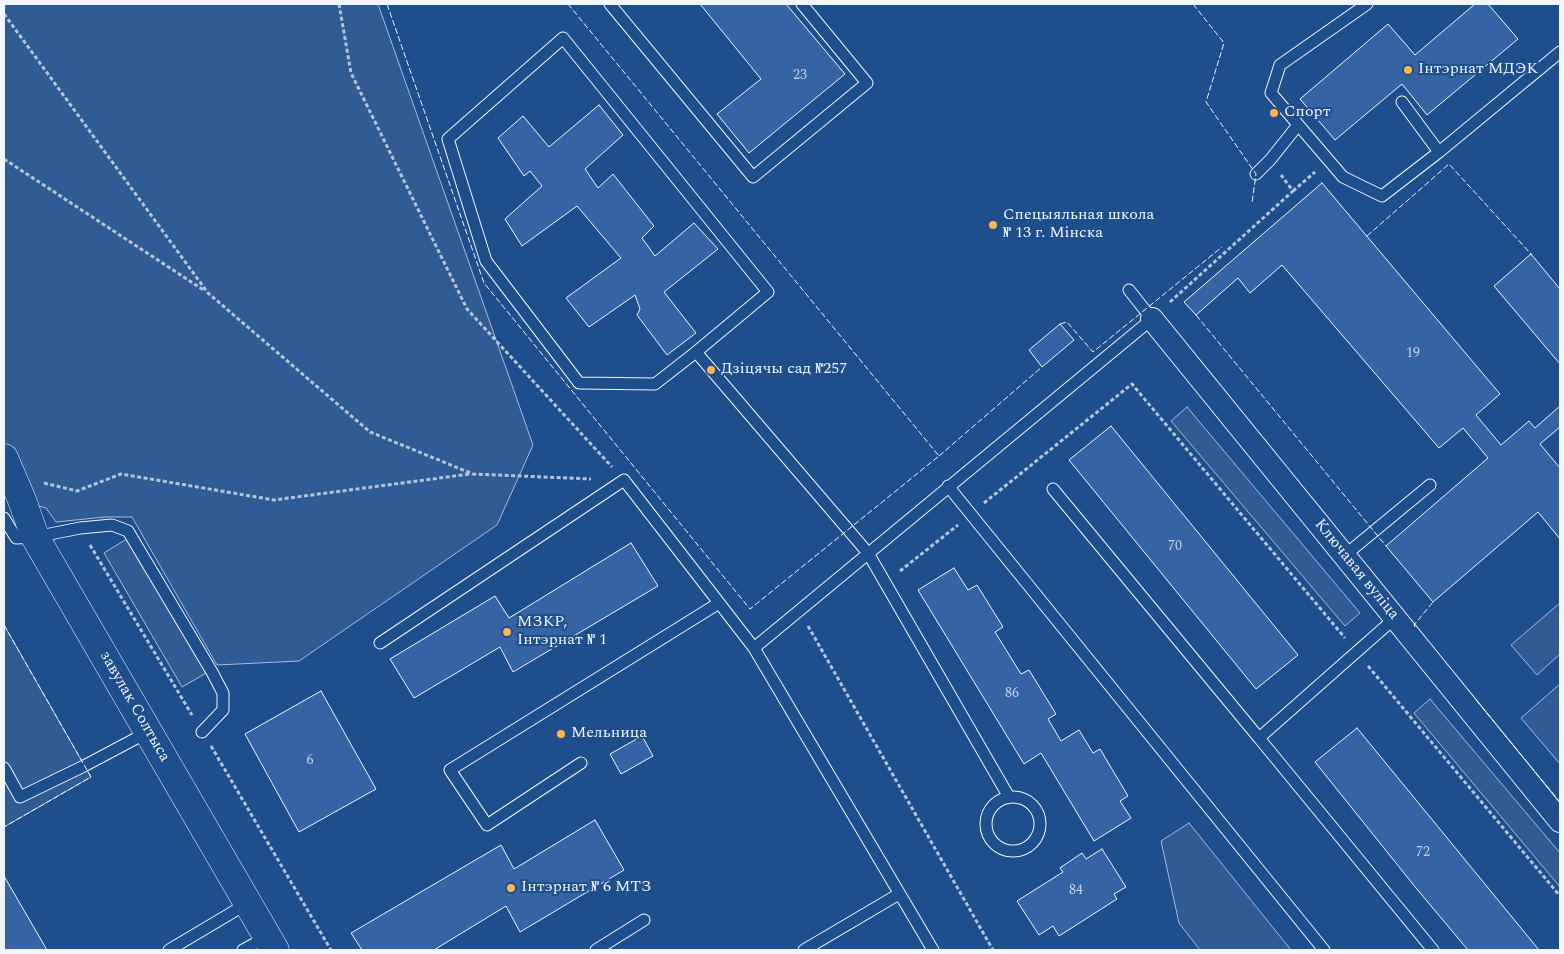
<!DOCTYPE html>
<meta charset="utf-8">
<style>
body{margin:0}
#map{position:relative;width:1564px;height:954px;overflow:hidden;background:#1f4e8c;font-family:Spectral,serif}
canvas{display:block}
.frame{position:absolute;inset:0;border:5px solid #f2f6ff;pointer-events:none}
</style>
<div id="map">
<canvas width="1564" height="954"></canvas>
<div class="frame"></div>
</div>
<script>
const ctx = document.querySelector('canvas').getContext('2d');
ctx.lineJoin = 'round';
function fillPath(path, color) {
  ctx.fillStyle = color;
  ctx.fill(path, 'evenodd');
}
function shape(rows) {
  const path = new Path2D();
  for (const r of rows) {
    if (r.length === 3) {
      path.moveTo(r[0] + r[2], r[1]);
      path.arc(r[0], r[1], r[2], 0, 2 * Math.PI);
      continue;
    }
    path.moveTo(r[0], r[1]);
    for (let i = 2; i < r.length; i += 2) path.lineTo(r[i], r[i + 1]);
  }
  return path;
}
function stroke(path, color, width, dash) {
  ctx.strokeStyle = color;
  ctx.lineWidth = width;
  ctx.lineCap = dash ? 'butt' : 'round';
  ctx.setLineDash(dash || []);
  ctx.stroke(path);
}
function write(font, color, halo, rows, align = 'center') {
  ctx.font = font + ' Spectral,serif';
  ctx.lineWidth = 4;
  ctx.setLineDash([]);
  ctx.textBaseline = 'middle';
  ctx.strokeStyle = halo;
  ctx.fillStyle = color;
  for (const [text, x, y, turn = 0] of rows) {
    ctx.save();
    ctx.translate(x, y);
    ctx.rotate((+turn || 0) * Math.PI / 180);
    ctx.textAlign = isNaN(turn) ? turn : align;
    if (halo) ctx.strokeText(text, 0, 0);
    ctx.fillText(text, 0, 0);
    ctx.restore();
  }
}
const built = shape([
 [4,4,378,4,533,445,497,525,299,661,217,665,132,517,105,517,56,522,46,508,4,496,4,4],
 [1187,407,1360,613,1345,626,1171,421,1187,407],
 [130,537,208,672,182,687,104,553,130,537],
 [1560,603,1560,654,1537,675,1511,645,1560,603],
 [4,625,91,777,4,827,4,625],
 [1560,684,1560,764,1521,718,1560,684],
 [1430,699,1560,853,1560,887,1414,713,1430,699],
 [1189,823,1291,950,1200,950,1179,923,1161,841,1189,823]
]);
fillPath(built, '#305b95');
stroke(built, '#a8bbd7', 1);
const building = shape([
 [700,4,786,4,845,74,749,153,717,114,761,79,700,4],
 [1475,4,1488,4,1518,39,1427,115,1402,84,1335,140,1300,99,1388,24,1415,55,1475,4],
 [599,105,623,135,585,169,598,188,613,174,654,226,642,238,655,256,694,223,718,249,664,292,696,333,667,355,637,315,640,309,635,295,589,327,566,298,621,258,577,206,522,246,505,219,542,186,530,171,524,176,498,138,523,116,549,147,599,105],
 [1322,183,1500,394,1476,415,1501,445,1529,421,1535,428,1560,406,1560,427,1540,444,1560,468,1560,539,1538,512,1433,602,1386,546,1488,458,1463,428,1439,448,1282,265,1250,293,1238,278,1196,315,1184,302,1322,183],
 [1531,254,1560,289,1560,364,1494,286,1531,254],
 [1060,324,1074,340,1042,367,1029,350,1060,324],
 [1111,426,1298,655,1256,689,1069,460,1111,426],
 [631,543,658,586,513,672,500,647,414,698,390,659,495,596,509,618,631,543],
 [954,568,968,590,977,585,1003,627,995,632,1021,674,1029,670,1056,714,1048,719,1061,741,1079,730,1093,753,1100,749,1128,796,1120,801,1131,818,1094,841,1041,753,1024,764,918,590,954,568],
 [321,691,376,789,299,832,245,734,321,691],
 [1357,728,1539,950,1468,950,1416,888,1315,762,1357,728],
 [642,736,653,756,621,774,610,754,642,736],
 [595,820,624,870,520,932,506,906,434,950,362,950,351,933,501,845,514,869,595,820],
 [1102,849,1126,887,1114,894,1117,899,1059,936,1053,926,1039,935,1017,901,1063,872,1060,868,1082,853,1086,859,1102,849],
 [4,876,47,950,4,950,4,876]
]);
fillPath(building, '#3563a3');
stroke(building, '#f2f6ff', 1);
const lane = shape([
 [610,4,753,177,867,83,802,4],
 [1367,4,1280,65,1271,93,1343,177,1382,196,1439,152,1560,52],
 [563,38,768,292,696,352,655,384,579,383,486,261,448,139,563,38],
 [1402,102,1439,152],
 [1256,174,1270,160,1298,125],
 [696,352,868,553,1009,797],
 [948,486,1324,950],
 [1053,489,1259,738,1395,618],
 [4,518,16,538,35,537,80,528,112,525,128,531,212,672,223,693,223,710,202,732],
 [1344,556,1430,485],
 [380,643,624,480,754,648],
 [1259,738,1433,950],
 [581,763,487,825,450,770,719,603],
 [4,768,20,797,84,766,148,732],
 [1013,824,27],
 [169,950,248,903],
 [243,950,267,937],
 [596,950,644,920],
 [804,950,899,894],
 [933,950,754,648,1152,319,1129,290]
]);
const street = shape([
 [1152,319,1560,821]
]);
const secondary = shape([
 [4,458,22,500,35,537,275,950]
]);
stroke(lane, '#f2f6ff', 13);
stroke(street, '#f2f6ff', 24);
stroke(secondary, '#f2f6ff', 29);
stroke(shape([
 [339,4,351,73,467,309,612,467],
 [4,14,208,293,370,432,473,474,591,479],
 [4,159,205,291],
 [1293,191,1315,172],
 [1170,302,1293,191,1281,175],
 [44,483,77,491,121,474,274,500,470,474],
 [984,503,1132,384,1345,638],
 [90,545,192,715],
 [900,571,958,525],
 [808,626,993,950],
 [1368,666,1560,896],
 [211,746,331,950]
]), '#b3c4dc', 3, [4, 2.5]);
stroke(lane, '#1f4e8c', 11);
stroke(street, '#1f4e8c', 22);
stroke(secondary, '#1f4e8c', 28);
stroke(shape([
 [387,4,484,283,750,609,939,456,568,4],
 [1193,4,1224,43,1206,102,1256,174,1252,203],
 [1367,236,1449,164,1531,254],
 [1196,315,1386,546],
 [1060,324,1067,322,1093,352,1222,247],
 [939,456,1042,367],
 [4,625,91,777,4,827],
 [1415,627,1414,625,1433,602],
 [1476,700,1560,802]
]), '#f2f6ff', 1, [6, 2.5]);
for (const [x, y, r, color] of [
 [1408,70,5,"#ffb74d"],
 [1274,113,5,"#ffb74d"],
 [993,225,5,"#ffb74d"],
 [711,370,5,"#ffb74d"],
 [507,632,5,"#ffb74d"],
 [561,734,5,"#ffb74d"],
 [511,888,5,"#ffb74d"]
]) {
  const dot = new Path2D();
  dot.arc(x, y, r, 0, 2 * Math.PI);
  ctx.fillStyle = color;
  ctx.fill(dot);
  stroke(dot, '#1f4e8c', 2);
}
write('14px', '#c3d1e8', null, [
 ["23",800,76],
 ["19",1413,354],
 ["70",1175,547],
 ["86",1012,694],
 ["6",310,761],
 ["72",1423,853],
 ["84",1076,891]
]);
write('16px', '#f2f6ff', '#1f4e8c', [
 ["Інтэрнат МДЭК",1418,70],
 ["Спорт",1284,113],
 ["Спецыяльная школа",1003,216],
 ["№ 13 г. Мінска",1003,234],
 ["Дзіцячы сад №257",721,370],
 ["МЗКР,",517,623],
 ["Інтэрнат № 1",517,641],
 ["Мельница",571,734],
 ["Інтэрнат № 6 МТЗ",521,888]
], 'left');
write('16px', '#f2f6ff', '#1f4e8c', [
 ["Ключавая вуліца",1356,570,51],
 ["завулак Солтыса",134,707,60]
]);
</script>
